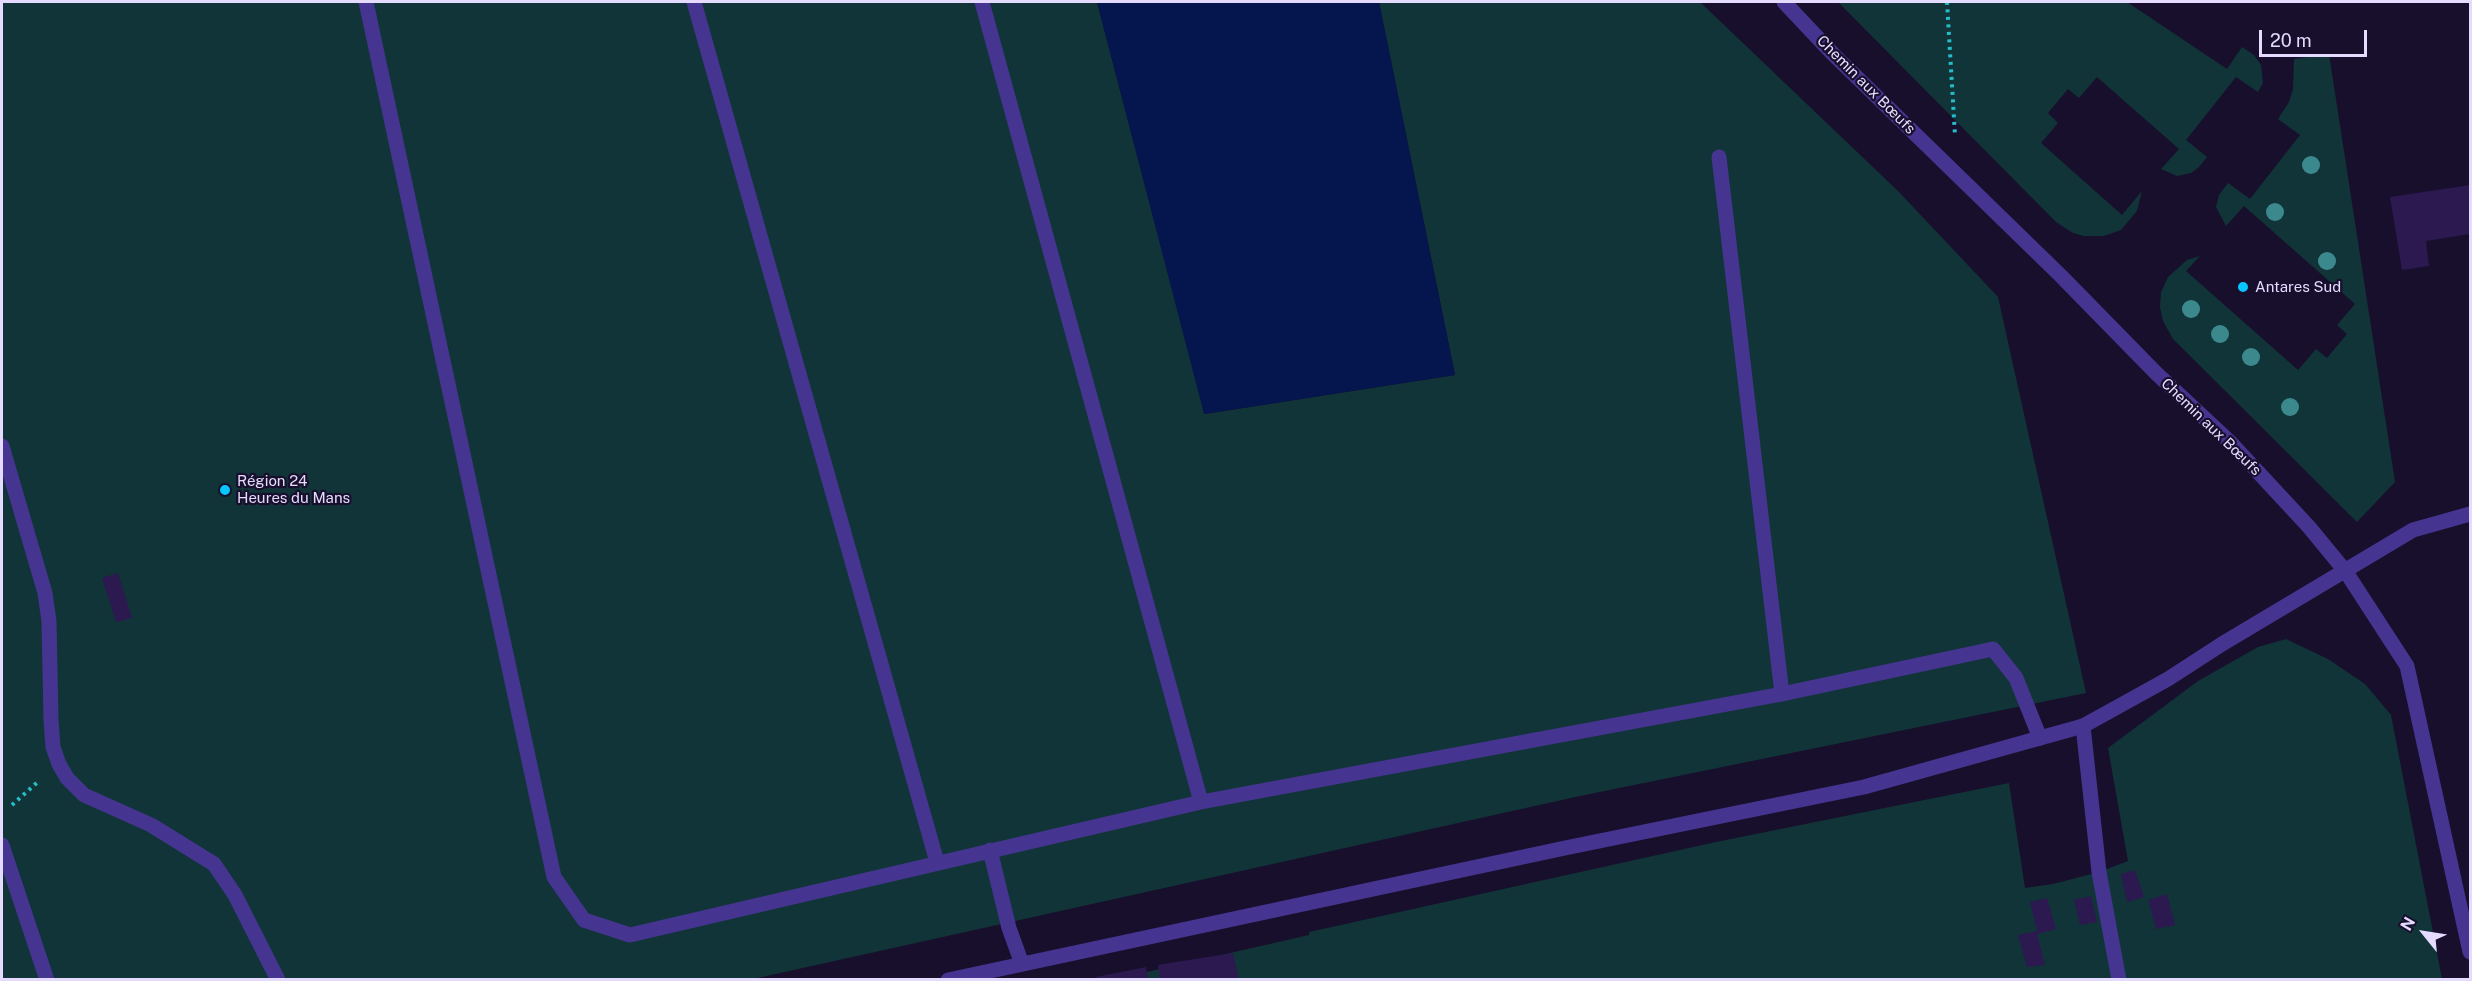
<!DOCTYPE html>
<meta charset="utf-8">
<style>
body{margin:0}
#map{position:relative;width:2472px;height:981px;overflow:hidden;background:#180f2d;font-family:"Public Sans",sans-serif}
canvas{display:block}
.frame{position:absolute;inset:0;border:3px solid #e4dbff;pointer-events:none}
.north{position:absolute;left:2394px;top:903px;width:60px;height:60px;-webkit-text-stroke:4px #180f2d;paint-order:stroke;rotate:300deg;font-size:16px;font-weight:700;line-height:24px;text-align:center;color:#e4dbff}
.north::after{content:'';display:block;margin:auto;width:21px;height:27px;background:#e4dbff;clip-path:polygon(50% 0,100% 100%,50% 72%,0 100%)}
.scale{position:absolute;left:2259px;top:30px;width:108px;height:27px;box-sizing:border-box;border:3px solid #e4dbff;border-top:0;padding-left:8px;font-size:18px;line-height:21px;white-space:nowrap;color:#e4dbff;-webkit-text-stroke:4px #180f2d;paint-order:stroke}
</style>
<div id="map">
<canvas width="2472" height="981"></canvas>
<div class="frame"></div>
<div class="north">N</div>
<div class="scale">20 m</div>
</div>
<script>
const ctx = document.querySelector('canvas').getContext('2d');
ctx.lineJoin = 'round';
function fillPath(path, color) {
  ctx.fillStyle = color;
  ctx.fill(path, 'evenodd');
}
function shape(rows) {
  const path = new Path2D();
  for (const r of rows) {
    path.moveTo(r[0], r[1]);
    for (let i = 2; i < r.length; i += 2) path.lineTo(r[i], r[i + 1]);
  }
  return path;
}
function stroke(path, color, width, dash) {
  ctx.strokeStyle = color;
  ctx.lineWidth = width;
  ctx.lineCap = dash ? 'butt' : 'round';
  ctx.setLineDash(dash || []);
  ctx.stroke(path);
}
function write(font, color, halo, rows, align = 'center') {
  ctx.font = font + ' "Public Sans",sans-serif';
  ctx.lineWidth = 4.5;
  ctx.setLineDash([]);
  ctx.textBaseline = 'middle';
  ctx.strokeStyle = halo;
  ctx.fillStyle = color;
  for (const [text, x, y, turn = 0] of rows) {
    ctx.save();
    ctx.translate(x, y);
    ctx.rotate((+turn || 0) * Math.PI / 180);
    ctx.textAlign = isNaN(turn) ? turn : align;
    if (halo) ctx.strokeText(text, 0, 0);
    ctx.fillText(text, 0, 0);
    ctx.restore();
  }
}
fillPath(shape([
 [2,2,1097,2,1205,414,1455,375,1379,2,1700,2,1899,192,1998,297,2086,693,1580,796,753,979,2,980],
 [1838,2,2127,2,2227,69,2242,47,2254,55,2261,65,2263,83,2258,92,2236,77,2186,140,2207,157,2199,167,2191,173,2177,176,2161,169,2179,149,2097,77,2079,98,2068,89,2048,113,2058,123,2041,143,2122,215,2142,191,2137,211,2121,230,2104,236,2084,236,2073,233,2056,222],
 [2329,54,2395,482,2357,522,2173,339,2163,321,2160,307,2161,292,2168,277,2187,260,2200,256,2186,271,2298,370,2316,349,2327,358,2347,334,2337,325,2355,304,2244,206,2226,226,2216,207,2219,195,2228,183,2250,199,2300,135,2278,119,2289,102,2293,89,2294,59],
 [2286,639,2328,659,2365,684,2391,715,2442,979,1112,980,1309,935,1309,932,1716,842,2009,783,2025,888,2053,884,2099,872,2128,861,2108,748,2198,681,2258,647]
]), '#113438');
fillPath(shape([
 [1097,2,1379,2,1455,375,1204,414]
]), '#05164f');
fillPath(shape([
 [2470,185,2470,234,2426,241,2429,266,2402,270,2390,197],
 [118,573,132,618,116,622,102,578],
 [2135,870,2144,897,2127,902,2121,874],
 [2167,894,2175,925,2156,929,2148,900],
 [2091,896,2097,922,2080,925,2074,900],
 [2047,898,2056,929,2037,934,2045,965,2027,967,2018,935,2037,931,2030,902],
 [1233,953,1239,980,1160,980,1158,965],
 [1146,967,1148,980,1097,980,1096,977]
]), '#2b1950');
stroke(shape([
 [1947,2,1955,135],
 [12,805,40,780]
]), '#24bdc9', 4, [3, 4.5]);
stroke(shape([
 [366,2,554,877,584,920,630,935,1201,802,1782,694,1993,649,2016,678,2040,738],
 [694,2,937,862],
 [982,2,1201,802],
 [1719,157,1782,694],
 [2,446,45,593,49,621,51,720,53,747,59,764,67,778,84,795,151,825,214,864,235,895,278,980],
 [2083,726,2099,872,2119,980],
 [2,845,47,980],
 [990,850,1009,928,1022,964]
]), '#453590', 15);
stroke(shape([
 [1784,2,1834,55,2061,276,2156,373,2231,443,2309,527,2346,572,2407,666,2470,952],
 [948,980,1565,848,1864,787,2083,726,2168,679,2222,644,2413,530,2470,514]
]), '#453590', 15);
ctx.fillStyle = '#3c898d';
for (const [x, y] of [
 [2311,165],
 [2275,212],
 [2327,261],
 [2191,309],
 [2220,334],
 [2251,357],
 [2290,407]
]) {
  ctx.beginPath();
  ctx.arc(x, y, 9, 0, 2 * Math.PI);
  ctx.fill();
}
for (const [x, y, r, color] of [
 [2243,287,6,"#07c5ff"],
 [225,490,6,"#07c5ff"]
]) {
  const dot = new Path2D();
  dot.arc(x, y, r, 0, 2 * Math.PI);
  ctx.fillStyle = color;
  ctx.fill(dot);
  stroke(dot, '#180f2d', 2);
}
write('15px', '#e4dbff', '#180f2d', [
 ["Chemin aux Bœufs",1866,85,45],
 ["Chemin aux Bœufs",2211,427,44]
]);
write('15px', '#e4dbff', '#180f2d', [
 ["Antares Sud",2255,287],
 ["Région 24",237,481],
 ["Heures du Mans",237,498]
], 'left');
</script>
